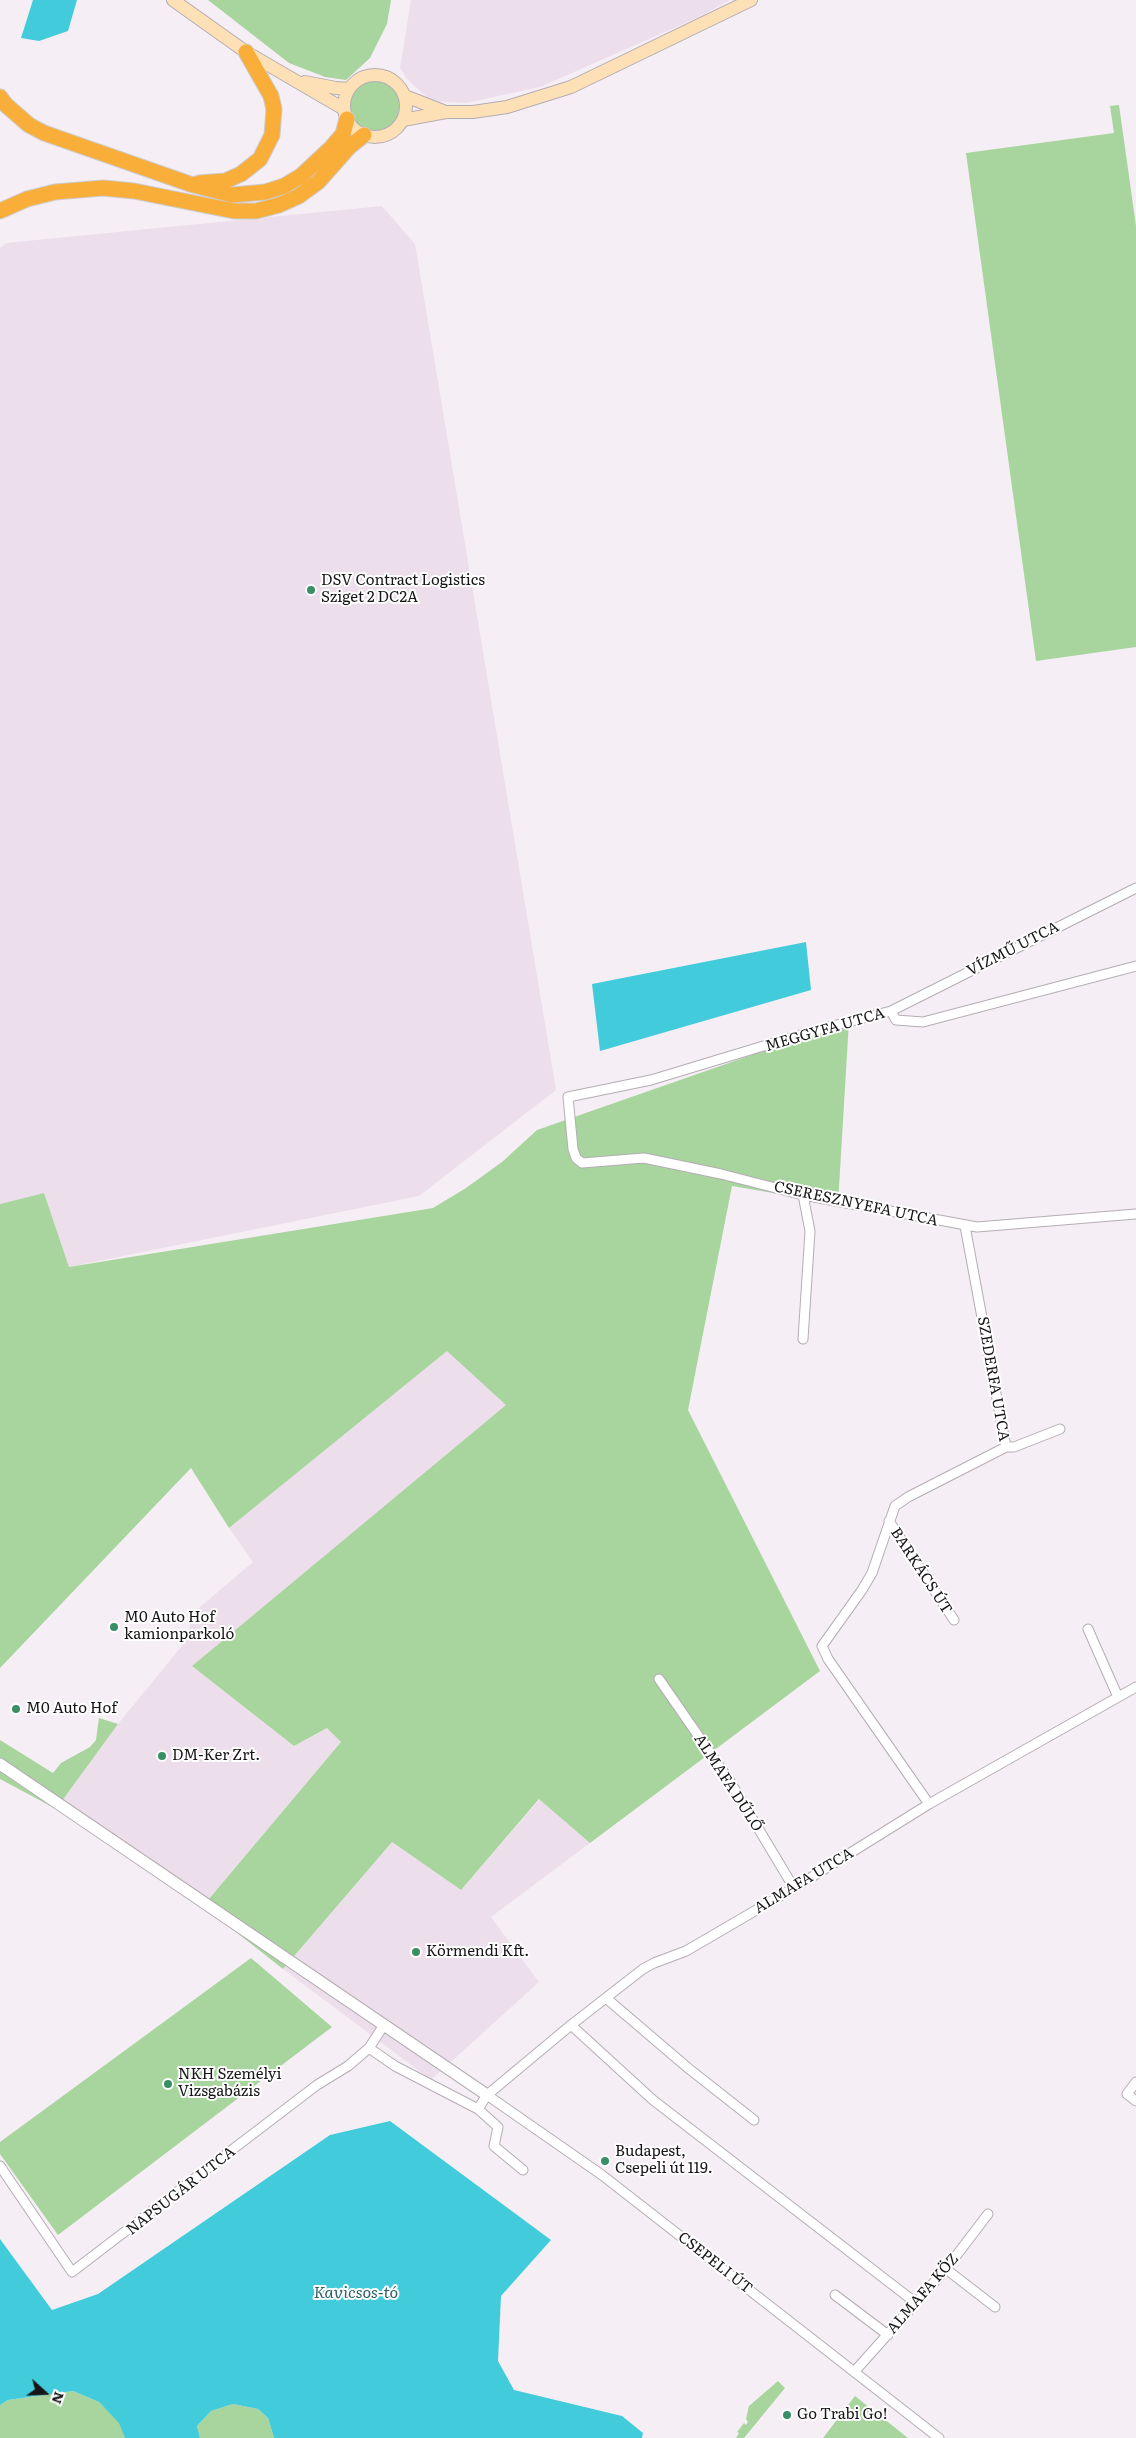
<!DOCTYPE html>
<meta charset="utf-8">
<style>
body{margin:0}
#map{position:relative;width:1136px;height:2438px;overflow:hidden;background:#f6eef5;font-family:Literata,serif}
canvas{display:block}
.north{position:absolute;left:20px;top:2368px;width:50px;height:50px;-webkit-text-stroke:4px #fefefe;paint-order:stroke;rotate:110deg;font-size:14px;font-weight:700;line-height:20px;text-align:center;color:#171517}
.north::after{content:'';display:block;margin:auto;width:18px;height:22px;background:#171517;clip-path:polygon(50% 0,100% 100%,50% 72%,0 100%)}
</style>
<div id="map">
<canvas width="1136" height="2438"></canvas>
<div class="north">N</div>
</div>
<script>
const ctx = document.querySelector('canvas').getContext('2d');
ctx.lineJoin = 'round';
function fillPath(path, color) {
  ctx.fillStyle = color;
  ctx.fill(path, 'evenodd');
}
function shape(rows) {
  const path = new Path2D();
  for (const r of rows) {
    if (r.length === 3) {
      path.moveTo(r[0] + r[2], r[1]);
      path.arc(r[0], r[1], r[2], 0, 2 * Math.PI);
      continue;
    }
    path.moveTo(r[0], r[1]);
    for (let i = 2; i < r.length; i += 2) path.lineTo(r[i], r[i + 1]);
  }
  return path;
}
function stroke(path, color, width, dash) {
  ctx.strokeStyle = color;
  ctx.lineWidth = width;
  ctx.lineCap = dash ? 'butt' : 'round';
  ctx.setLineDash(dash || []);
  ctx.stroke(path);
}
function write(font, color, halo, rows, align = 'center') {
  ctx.font = font + ' Literata,serif';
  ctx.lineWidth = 4;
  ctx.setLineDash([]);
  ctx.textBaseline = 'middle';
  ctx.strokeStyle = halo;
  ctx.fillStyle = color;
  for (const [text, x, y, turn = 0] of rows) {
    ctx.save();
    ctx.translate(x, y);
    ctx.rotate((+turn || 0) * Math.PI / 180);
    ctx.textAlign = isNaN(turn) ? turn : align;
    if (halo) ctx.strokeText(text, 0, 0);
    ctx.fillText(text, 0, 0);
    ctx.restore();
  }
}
fillPath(shape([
 [411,0,730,0,699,17,540,87,466,103,431,101,407,79,400,68],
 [382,206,415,244,556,1090,419,1196,69,1267,44,1193,0,1204,0,248,6,243],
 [448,1350,507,1405,192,1666,294,1746,328,1728,341,1742,203,1906,56,1809,118,1724,185,1642,194,1612,253,1562,229,1528],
 [540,1799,590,1843,491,1917,539,1982,431,2080,283,1969,392,1842,461,1890]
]), '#ecdfeb');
fillPath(shape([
 [208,0,391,0,387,24,370,58,346,80,325,77,289,63],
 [375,106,25],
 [1119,105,1136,226,1136,647,1036,661,966,153,1114,133,1110,106],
 [849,1021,838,1204,732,1186,688,1410,820,1671,590,1843,539,1799,461,1890,392,1842,283,1969,203,1906,341,1742,327,1728,294,1746,192,1666,506,1405,447,1351,229,1528,191,1468,0,1668,0,1204,44,1193,69,1267,433,1208,466,1188,502,1162,537,1130],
 [99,1718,118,1724,56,1809,0,1779,0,1740,53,1773,61,1763,90,1747,96,1740],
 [251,1958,332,2027,58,2235,0,2154,0,2142],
 [778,2381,785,2388,744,2438,736,2438,739,2433,737,2432,744,2423,746,2425,748,2422,746,2419,749,2406],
 [73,2391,99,2402,120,2423,125,2438,0,2438,0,2405,8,2400],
 [855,2396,908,2438,823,2438],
 [233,2404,258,2409,268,2418,274,2438,200,2438,197,2426,211,2411]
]), '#a7d59d');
fillPath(shape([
 [33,0,77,0,68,31,39,41,21,38],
 [806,942,811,990,600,1051,592,984],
 [390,2121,551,2240,501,2296,498,2361,514,2390,622,2416,643,2433,642,2438,274,2438,268,2418,258,2409,233,2404,211,2411,197,2426,200,2438,125,2438,119,2423,99,2402,73,2391,8,2400,0,2405,0,2239,52,2310,98,2294,330,2135]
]), '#42ccdb');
const minor = shape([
 [1136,888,891,1011,813,1031,651,1080,568,1097,573,1149,576,1158,582,1163,644,1158,721,1174,803,1195,977,1227,1136,1214],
 [891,1011,896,1020,923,1022,1136,966],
 [803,1339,810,1231,803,1195],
 [1006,1447,1014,1447,1060,1429],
 [889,1521,954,1620],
 [1088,1629,1118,1697],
 [659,1679,731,1783,794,1888],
 [929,1804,828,1659,822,1646,862,1590,872,1573,895,1506,908,1497,1006,1447,965,1226],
 [606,1998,688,2068,754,2120],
 [571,2025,653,2100,916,2303],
 [369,2048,395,2066,478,2109,487,2095,571,2025,643,1969,654,1963,686,1951,794,1888,929,1804,1136,1687],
 [1136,2082,1127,2094,1136,2101],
 [487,2095,602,2175,939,2438],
 [478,2109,498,2127,494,2146,523,2170],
 [0,2166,72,2272,317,2085,348,2066,369,2048,384,2025],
 [946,2269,995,2307],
 [835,2295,888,2335],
 [854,2372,946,2269,988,2214]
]);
const tertiary = shape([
 [0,1764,487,2095]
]);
const secondary = shape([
 [173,0,246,52,344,109],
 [375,106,31],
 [305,82,336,88,349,89],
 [405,96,446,112],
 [403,120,446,112,473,112,507,107,571,87,751,0]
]);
const trunk = shape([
 [0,97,6,105,29,125,44,133,190,184,232,195,265,192,284,186,301,176,331,148,343,134,347,119],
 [199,183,225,181,241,174,260,159,272,135,274,109,271,96,246,52],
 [0,211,27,199,55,192,103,188,134,191,234,211,256,211,279,205,299,196,318,182,349,147,364,135]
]);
stroke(minor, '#b4adb3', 11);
stroke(tertiary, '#b4adb3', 13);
stroke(secondary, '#b4adb3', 14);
stroke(trunk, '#ccc', 17);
stroke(minor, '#fff', 9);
stroke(tertiary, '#fff', 11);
stroke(secondary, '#fde0b5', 12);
stroke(trunk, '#faae3a', 15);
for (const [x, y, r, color] of [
 [311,590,5,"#398f63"],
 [114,1627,5,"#398f63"],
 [16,1709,5,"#398f63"],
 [162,1756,5,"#398f63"],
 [416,1952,5,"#398f63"],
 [168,2084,5,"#398f63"],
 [605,2161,5,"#398f63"],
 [787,2415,5,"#398f63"]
]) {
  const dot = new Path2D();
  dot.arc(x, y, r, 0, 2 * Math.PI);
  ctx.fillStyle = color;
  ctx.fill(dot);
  stroke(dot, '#fefefe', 2);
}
write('15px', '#171517', '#fefefe', [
 ["DSV Contract Logistics",321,581],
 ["Sziget 2 DC2A",321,598],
 ["M0 Auto Hof",124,1618],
 ["kamionparkoló",124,1635],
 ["M0 Auto Hof",26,1709],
 ["DM-Ker Zrt.",172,1756],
 ["Körmendi Kft.",426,1952],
 ["NKH Személyi",178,2075],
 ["Vizsgabázis",178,2092],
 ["Budapest,",615,2152],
 ["Csepeli út 119.",615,2169],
 ["Go Trabi Go!",797,2415]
], 'left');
write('15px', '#171517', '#fefefe', [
 ["VÍZMŰ UTCA",1013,949,-27],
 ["MEGGYFA UTCA",825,1030,-16],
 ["CSERESZNYEFA UTCA",856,1204,12],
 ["SZEDERFA UTCA",993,1379,80],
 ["BARKÁCS ÚT",921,1571,57],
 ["ALMAFA DŰLŐ",728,1783,57],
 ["ALMAFA UTCA",804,1881,-31],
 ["NAPSUGÁR UTCA",181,2191,-38],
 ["CSEPELI ÚT",715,2263,38],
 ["ALMAFA KÖZ",923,2294,-49]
]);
write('italic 16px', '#2a6167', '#fefefe', [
 ["Kavicsos-tó",356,2293]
]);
</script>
